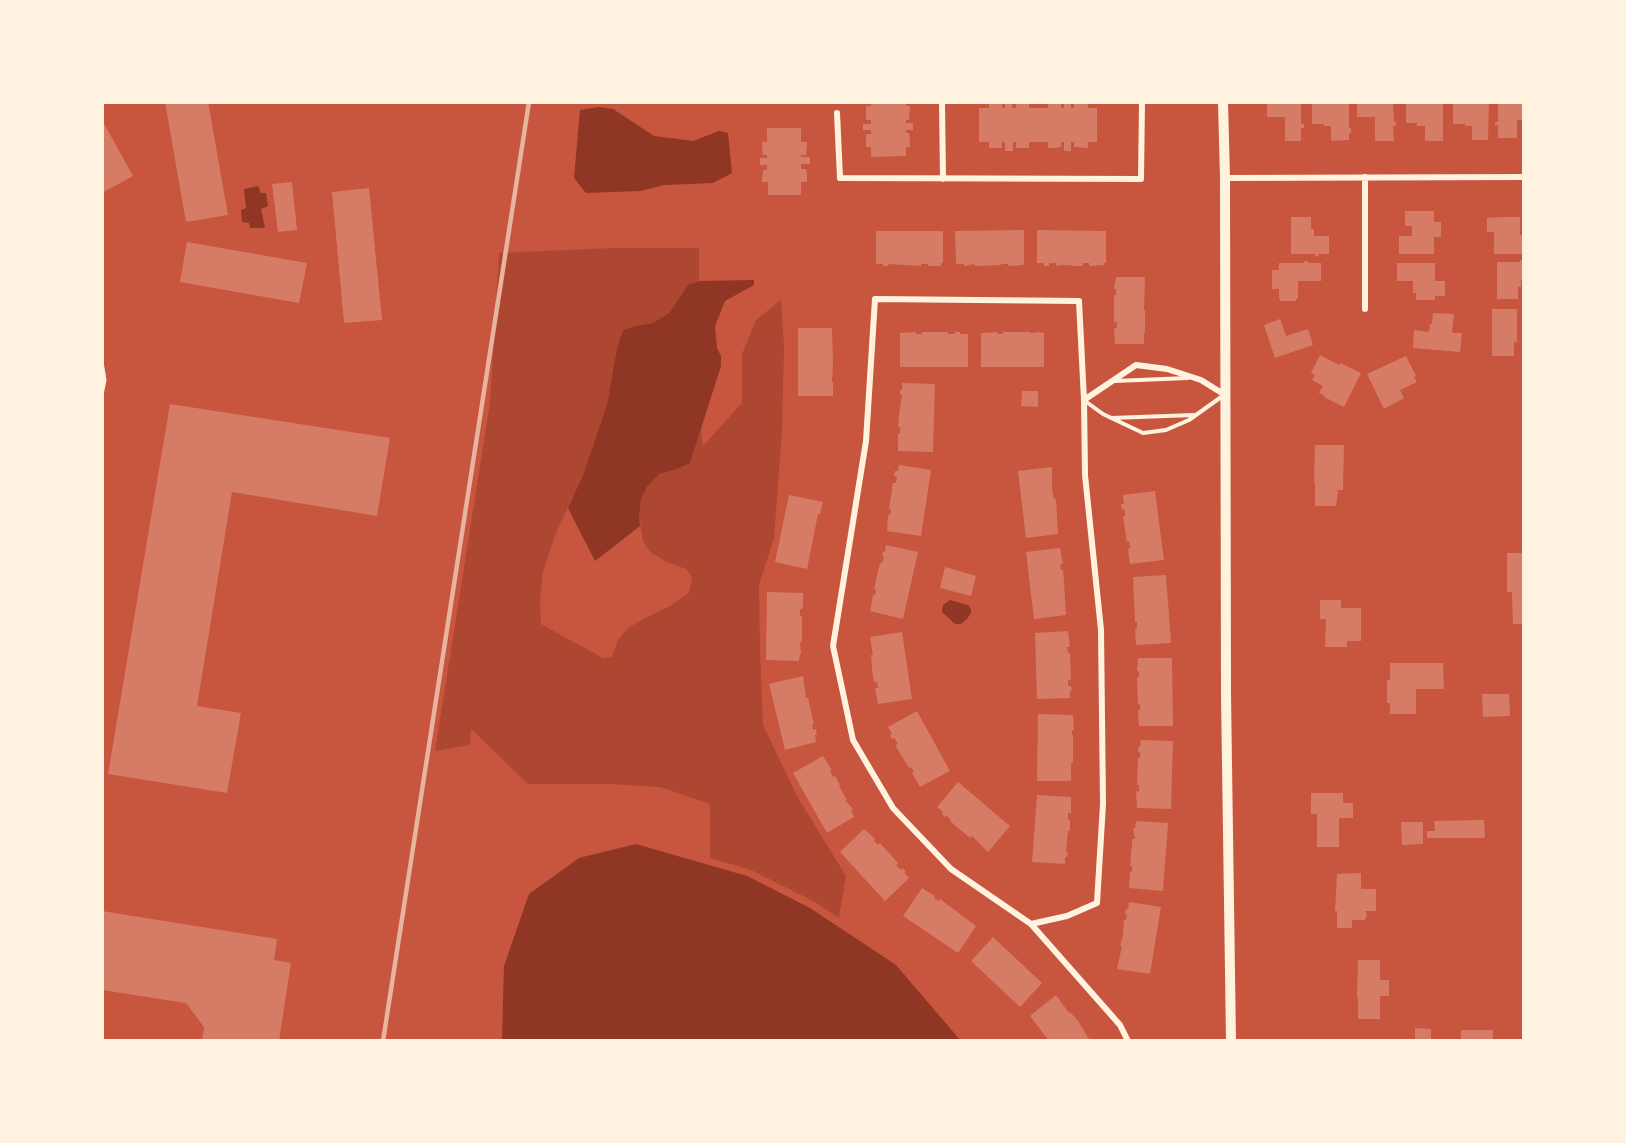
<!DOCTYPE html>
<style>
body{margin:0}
#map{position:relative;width:1626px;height:1143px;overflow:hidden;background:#c8553d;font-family:"DejaVu Sans",sans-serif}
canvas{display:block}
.frame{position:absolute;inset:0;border:104px solid #fff3e0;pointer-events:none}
</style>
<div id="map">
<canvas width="1626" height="1143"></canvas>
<div class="frame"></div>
</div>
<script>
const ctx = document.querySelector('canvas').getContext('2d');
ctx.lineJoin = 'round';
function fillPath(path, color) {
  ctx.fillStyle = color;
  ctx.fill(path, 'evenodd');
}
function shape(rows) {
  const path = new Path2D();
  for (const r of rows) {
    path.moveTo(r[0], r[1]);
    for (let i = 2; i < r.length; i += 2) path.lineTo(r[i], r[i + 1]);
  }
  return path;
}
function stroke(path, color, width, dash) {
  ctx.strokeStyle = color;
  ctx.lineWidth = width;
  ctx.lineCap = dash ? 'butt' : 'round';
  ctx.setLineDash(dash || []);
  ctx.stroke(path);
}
fillPath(shape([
 [613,248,699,248,699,281,688,285,669,313,653,323,635,326,623,330,617,348,607,405,583,475,555,535,543,572,540,600,541,624,603,658,612,657,618,640,628,628,645,618,670,606,689,593,692,577,686,569,667,562,650,552,643,541,639,517,641,499,647,487,659,474,677,469,690,463,701,428,703,446,742,403,742,354,756,320,781,300,784,346,782,430,774,538,759,585,760,651,763,725,798,798,846,876,839,918,815,902,751,870,710,858,710,804,660,787,612,784,528,784,471,729,470,745,435,751,490,403,499,253]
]), '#ae4732');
fillPath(shape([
 [599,107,613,109,654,136,693,141,719,131,728,133,732,173,713,183,664,185,641,191,586,193,574,178,580,110],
 [258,186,261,193,266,193,268,206,261,209,265,228,250,228,249,223,242,222,241,210,246,208,244,189],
 [754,280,754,285,725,301,715,326,717,348,721,356,721,366,690,463,677,469,659,474,647,487,641,499,639,517,640,526,595,561,568,508,583,475,607,405,617,348,623,330,635,326,653,323,669,313,688,285,699,281],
 [950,600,968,605,971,609,971,613,967,619,961,624,955,624,942,612,943,605],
 [636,844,747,876,810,908,896,965,961,1041,502,1041,504,966,529,894,579,858]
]), '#8f3625');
fillPath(shape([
 [165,102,208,102,228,215,186,222],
 [871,102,906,102,906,106,910,106,909,120,906,120,906,123,913,123,913,130,906,130,906,133,909,133,910,140,910,147,906,147,906,156,871,157,871,147,866,147,866,134,871,134,871,130,863,130,863,124,871,124,871,120,866,120,866,106,871,106],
 [1005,102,1012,102,1012,108,1016,108,1016,103,1029,103,1029,108,1048,108,1048,102,1061,103,1061,108,1064,108,1064,102,1071,102,1071,108,1074,108,1074,103,1088,102,1088,108,1097,108,1097,142,1088,142,1088,148,1074,147,1074,142,1071,142,1071,151,1064,151,1064,142,1061,142,1061,147,1054,148,1048,148,1048,142,1029,142,1029,148,1016,148,1016,142,1013,142,1013,151,1005,151,1005,142,1002,142,1002,148,989,148,989,142,979,142,979,108,989,108,989,103,1002,103,1002,108,1005,108],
 [1267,102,1301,102,1301,124,1304,124,1304,128,1301,128,1301,141,1285,141,1285,117,1267,117],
 [1357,102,1393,102,1394,122,1396,122,1396,126,1393,126,1394,141,1375,141,1375,117,1357,117],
 [1406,102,1443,102,1443,141,1425,141,1425,126,1417,126,1417,123,1406,123],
 [1453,102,1489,102,1488,140,1472,140,1472,126,1465,126,1465,124,1453,124],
 [1498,102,1524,102,1524,120,1517,120,1517,138,1498,138,1498,125,1495,125,1495,122,1498,122],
 [1312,103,1349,103,1349,128,1351,128,1351,133,1349,133,1349,140,1331,141,1331,126,1324,126,1324,124,1312,124],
 [102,120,133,176,102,193],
 [767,128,801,128,801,142,807,142,806,155,801,155,801,157,810,157,810,164,801,164,801,169,806,169,807,175,807,182,801,182,801,195,768,195,768,182,762,182,763,170,767,170,767,165,760,165,760,158,767,158,767,155,763,155,762,147,762,142,767,142],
 [292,182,297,230,278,232,272,184],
 [369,188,382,320,344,323,332,192],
 [1405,211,1434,211,1434,222,1441,222,1441,237,1434,237,1434,254,1399,254,1399,236,1412,236,1412,226,1405,226],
 [1291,217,1311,217,1311,229,1314,229,1314,236,1329,236,1329,254,1318,254,1319,256,1315,256,1315,254,1291,254],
 [1501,217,1520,217,1520,235,1524,235,1524,254,1494,254,1494,232,1487,232,1487,218],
 [1024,230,1024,263,1023,265,1008,266,1008,264,1001,264,1001,265,975,266,975,264,964,266,964,264,956,264,955,231],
 [1037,230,1106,231,1106,263,1104,263,1104,265,1089,266,1089,263,1083,263,1083,266,1071,266,1071,265,1061,265,1056,266,1056,263,1049,263,1049,266,1044,266,1044,263,1037,263],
 [876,231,943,231,943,263,941,263,941,266,928,266,928,264,921,264,921,266,888,264,888,266,883,266,883,264,876,264],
 [187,242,307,263,299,303,180,282],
 [1520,260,1524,260,1524,280,1521,280,1521,287,1518,287,1518,299,1497,299,1497,262,1520,262],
 [1304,261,1308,261,1308,263,1321,263,1321,281,1298,281,1298,299,1296,299,1296,301,1280,301,1280,299,1279,299,1279,289,1272,289,1272,270,1279,270,1279,263,1304,263],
 [1397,263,1435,263,1435,281,1445,281,1445,296,1435,296,1435,300,1416,300,1416,293,1413,293,1413,281,1397,281],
 [1116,277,1145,277,1144,310,1145,310,1145,333,1144,333,1144,344,1115,344,1114,328,1117,328,1117,322,1114,322,1114,295,1116,295,1116,289,1114,289],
 [1492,309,1517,309,1517,342,1514,342,1514,356,1492,356],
 [1433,313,1454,314,1452,333,1462,333,1460,352,1413,348,1414,330,1429,332,1430,324,1432,324],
 [1280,319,1286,336,1308,329,1313,345,1275,358,1264,325],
 [798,328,832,328,833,362,832,382,833,382,833,396,798,396],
 [916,332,916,334,922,334,922,332,948,332,948,334,955,334,955,332,960,332,960,334,968,334,968,367,900,367,900,333],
 [997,332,997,334,1003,334,1003,332,1030,332,1030,333,1041,332,1041,333,1044,333,1044,367,981,367,981,333],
 [1320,355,1339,365,1340,363,1361,373,1344,407,1324,397,1325,396,1319,393,1323,386,1312,380,1315,375,1311,373],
 [1406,356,1416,376,1414,377,1417,382,1400,390,1404,398,1384,409,1367,374],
 [902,383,935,384,933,452,898,451,898,433,900,434,900,427,898,427,899,415,902,395,900,395,900,390,902,390],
 [1022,391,1038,391,1038,407,1021,406],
 [170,404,390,438,377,516,232,492,197,706,241,713,227,793,108,774],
 [1315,445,1344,445,1343,490,1336,490,1338,491,1336,506,1315,506,1315,482,1314,482],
 [899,465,931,470,921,536,887,531,888,515,890,516,891,509,889,509,893,483,896,483,897,477,894,476,895,471,898,471],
 [1052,467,1052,488,1054,499,1056,499,1058,534,1026,538,1018,471],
 [1155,491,1164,560,1130,564,1128,549,1130,548,1129,541,1127,542,1123,516,1125,516,1125,509,1122,510,1121,504,1124,504,1123,495],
 [789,495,823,502,820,514,818,514,807,569,775,562],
 [886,545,918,552,903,619,870,611,873,595,875,595,876,589,874,589,880,563,882,563,884,557,882,556,883,552,885,552],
 [1060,548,1063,564,1060,564,1061,570,1063,570,1064,581,1066,615,1034,619,1026,552],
 [1507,553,1524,553,1524,624,1513,624,1512,592,1507,592],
 [945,567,976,576,971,596,940,588],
 [1166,575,1171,643,1136,645,1135,629,1137,628,1137,622,1135,622,1133,577],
 [767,592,803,593,803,605,802,609,800,609,800,616,802,616,802,642,800,642,801,654,800,654,799,661,766,660],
 [1320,600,1341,600,1341,608,1361,608,1361,641,1347,641,1347,647,1325,647,1326,619,1320,619],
 [1068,631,1070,647,1067,647,1068,653,1070,653,1071,680,1068,680,1068,686,1071,686,1072,691,1070,691,1070,698,1037,699,1035,633],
 [902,632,912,699,878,704,875,688,878,688,877,682,874,682,872,670,871,655,873,655,870,637],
 [1138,658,1172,658,1173,726,1139,726,1138,710,1140,710,1140,704,1138,704,1137,677,1139,677,1139,671,1137,671],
 [1390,663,1443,663,1444,689,1416,689,1416,714,1390,714,1390,703,1387,703,1387,680,1390,680],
 [803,676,806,698,808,698,813,720,814,724,812,725,813,730,816,729,817,735,815,735,816,742,785,750,769,684],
 [1482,694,1509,694,1510,716,1483,717],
 [917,711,950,771,920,787,912,773,914,772,911,767,909,768,895,745,898,744,894,738,892,739,890,735,892,734,888,727],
 [1038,714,1073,715,1074,731,1072,730,1072,735,1073,735,1073,763,1071,763,1071,781,1037,781],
 [1141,740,1173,741,1171,809,1137,808,1136,791,1139,792,1139,785,1137,785,1138,758,1140,758,1140,752,1138,752,1138,747,1140,747],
 [823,756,832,770,830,771,833,777,835,776,840,785,839,786,847,800,845,800,853,809,851,810,854,817,827,833,793,773],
 [958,782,1010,826,988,852,972,836,970,838,950,821,951,820,946,815,945,817,942,814,943,812,937,807],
 [1311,793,1343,793,1343,803,1353,803,1353,818,1339,818,1339,847,1317,847,1317,814,1311,814],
 [1037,795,1071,797,1071,813,1068,813,1068,820,1070,820,1070,831,1068,831,1066,852,1068,853,1067,857,1065,857,1065,864,1032,862],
 [1484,820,1485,838,1427,838,1427,831,1435,831,1434,821],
 [1136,821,1168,823,1163,891,1129,888,1130,872,1132,872,1132,866,1130,866,1132,843,1132,839,1135,839,1133,828,1135,828],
 [1401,822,1423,822,1423,844,1402,845],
 [864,829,875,839,874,841,878,845,880,843,898,863,896,865,901,870,903,868,906,872,904,873,909,878,885,901,840,852],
 [1361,873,1361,889,1376,889,1376,911,1365,911,1367,914,1365,920,1352,920,1352,928,1337,928,1337,911,1335,911,1337,874],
 [922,888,935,896,934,898,939,901,940,899,976,926,958,953,903,916],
 [1129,902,1161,907,1150,974,1117,969,1122,946,1120,946,1123,935,1124,920,1126,920,1127,914,1125,914,1126,909,1128,909],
 [102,911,277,939,274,960,291,963,279,1041,202,1041,204,1027,186,1003,102,990],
 [993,937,1042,983,1020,1007,971,961],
 [1358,960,1380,960,1380,980,1389,980,1389,996,1380,996,1380,1019,1358,1019,1358,997,1357,997],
 [1056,995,1069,1013,1070,1012,1078,1021,1089,1039,1091,1038,1094,1041,1049,1041,1030,1016],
 [1415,1028,1431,1029,1431,1041,1415,1041],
 [1461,1030,1493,1030,1493,1041,1461,1041]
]), '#d67c66');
stroke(shape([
 [102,362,105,380,102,395]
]), '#fff3e0', 3);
stroke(shape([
 [1115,381,1188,378],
 [1085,401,1103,414,1143,433,1166,430,1189,420,1224,395],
 [1111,418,1194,415]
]), '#fff3e0', 4);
stroke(shape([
 [942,102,943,179],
 [837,113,840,178,1141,179,1142,102],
 [1365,177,1365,309],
 [1225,178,1524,177],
 [1084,400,1136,365,1167,369,1201,380,1225,395],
 [1031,924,1067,916,1097,903,1103,804,1101,630,1085,475,1084,400,1079,301,875,299,866,441,833,646,853,740,893,808,951,869,1031,924,1120,1025,1128,1041]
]), '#fff3e0', 6);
stroke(shape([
 [1223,102,1225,178,1226,694,1231,1041]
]), '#fff3e0', 10);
stroke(shape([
 [383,1041,529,102]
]), '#e9b49f', 4.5);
</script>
